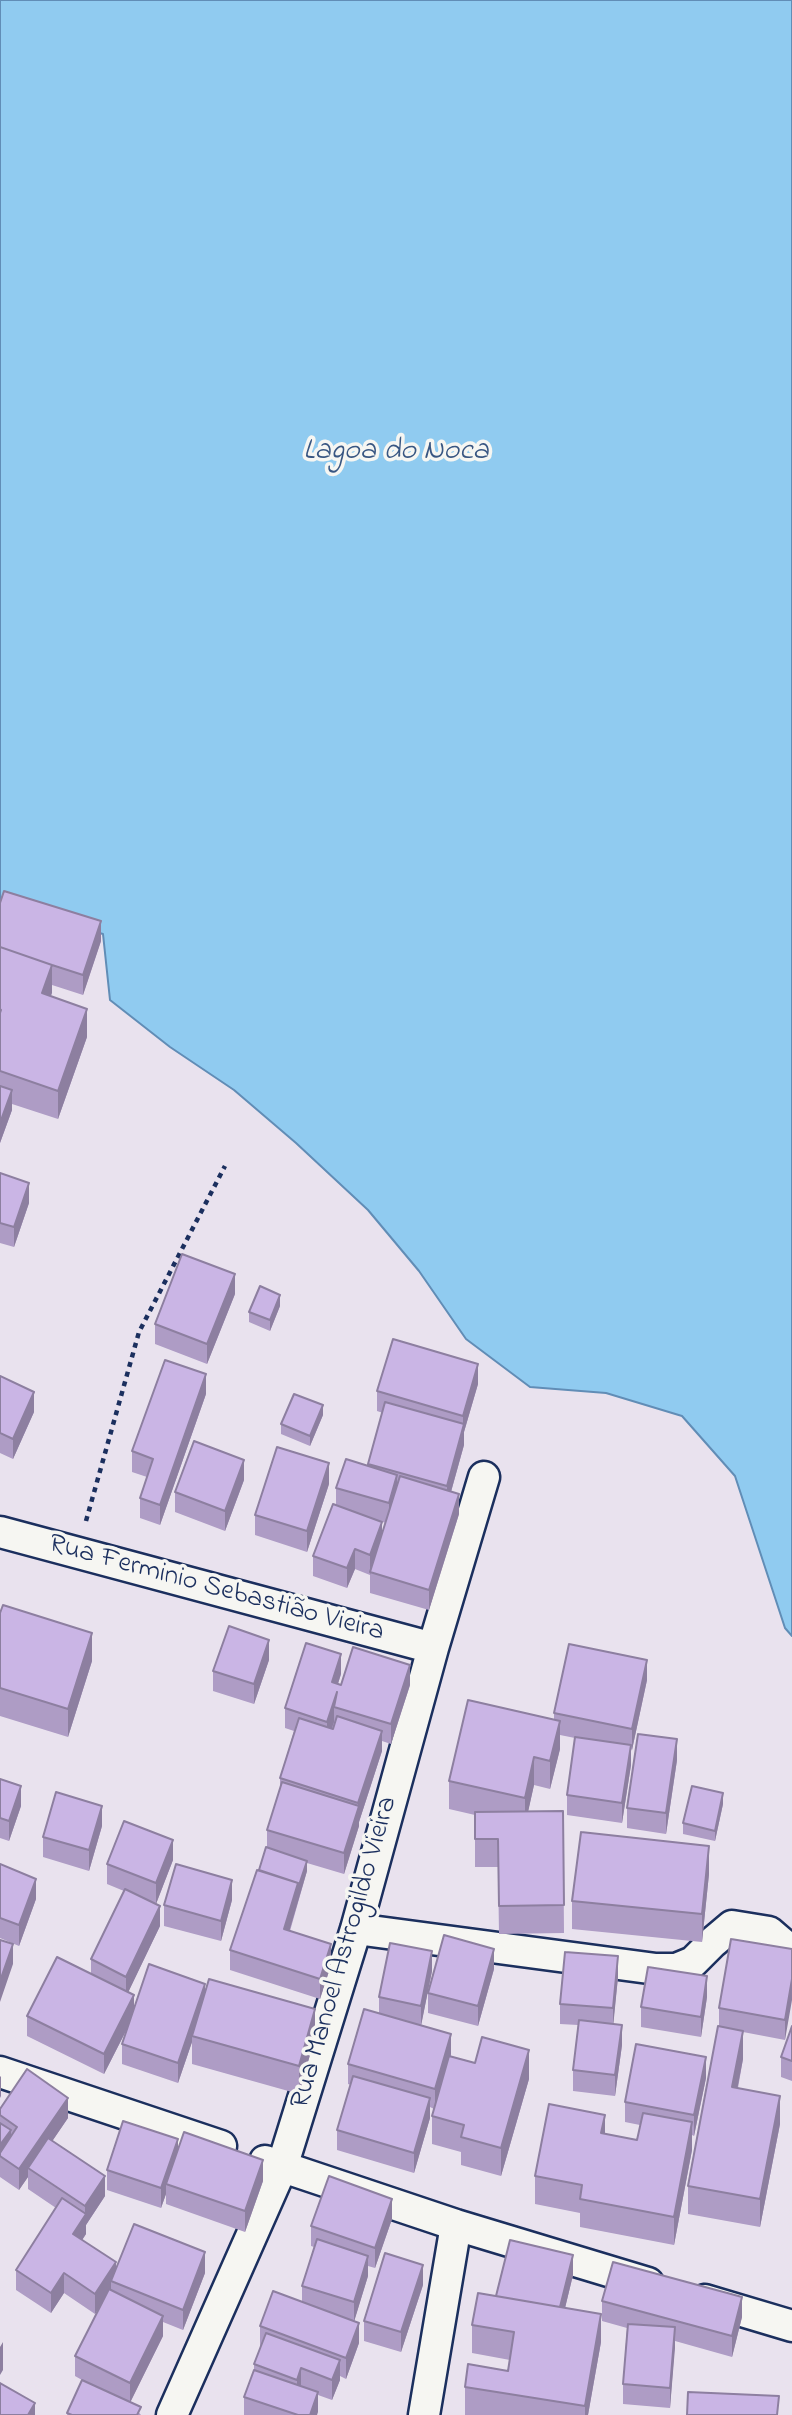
<!DOCTYPE html>
<meta charset="utf-8">
<style>
body{margin:0}
canvas{display:block;background:#e9e2ee}
</style>
<canvas width="792" height="2415"></canvas>
<script>
const ctx = document.querySelector('canvas').getContext('2d');
ctx.lineJoin = 'round';
function fillPath(path, color) {
  ctx.fillStyle = color;
  ctx.fill(path, 'evenodd');
}
function shape(rows) {
  const path = new Path2D();
  for (const r of rows) {
    path.moveTo(r[0], r[1]);
    for (let i = 2; i < r.length; i += 2) path.lineTo(r[i], r[i + 1]);
  }
  return path;
}
function stroke(path, color, width, dash) {
  ctx.strokeStyle = color;
  ctx.lineWidth = width;
  ctx.lineCap = dash ? 'butt' : 'round';
  ctx.setLineDash(dash || []);
  ctx.stroke(path);
}
function write(font, color, halo, rows, align = 'center') {
  ctx.font = font + ' "Indie Flower",sans-serif';
  ctx.lineWidth = 7;
  ctx.setLineDash([]);
  ctx.textBaseline = 'middle';
  ctx.strokeStyle = halo;
  ctx.fillStyle = color;
  for (const [text, x, y, turn = 0] of rows) {
    ctx.save();
    ctx.translate(x, y);
    ctx.rotate((+turn || 0) * Math.PI / 180);
    ctx.textAlign = isNaN(turn) ? turn : align;
    if (halo) ctx.strokeText(text, 0, 0);
    ctx.fillText(text, 0, 0);
    ctx.restore();
  }
}
const water = shape([
 [0,0,792,0,792,1636,785,1628,735,1476,682,1416,606,1393,530,1387,466,1339,419,1271,368,1210,296,1143,234,1090,170,1047,110,1000,103,934,0,906,0,0]
]);
fillPath(water, '#90cbf0');
stroke(water, '#618db6', 2);
const street = shape([
 [0,1532,433,1648],
 [356,1929,656,1969,676,1969,693,1962,713,1942,732,1926,769,1932,792,1952],
 [0,2072,221,2146],
 [265,2161,456,2225,648,2283],
 [705,2300,792,2326],
 [172,2415,282,2167,356,1929,433,1648,484,1477],
 [424,2415,456,2225]
]);
stroke(street, '#1b2f5e', 35);
stroke(shape([
 [86,1521,139,1332,225,1166]
]), '#1b2f5e', 4.5, [5, 5]);
stroke(street, '#f6f6f2', 30);
fillPath(shape([
 [0,903,101,941,83,995,52,985,51,996,87,1037,58,1119,12,1104,12,1110,0,1143],
 [0,1173,29,1203,14,1247,0,1243],
 [235,1294,207,1364,155,1344,155,1324],
 [280,1306,270,1331,249,1322,249,1312],
 [0,1376,34,1412,13,1459,0,1453],
 [478,1384,464,1432,464,1445,451,1492,459,1514,429,1610,370,1593,370,1573,370,1575,355,1569,347,1588,313,1576,313,1556,336,1505,336,1488,368,1466,383,1413,377,1411,377,1391],
 [376,1520,386,1523,382,1535],
 [206,1394,160,1525,140,1518,140,1498,147,1477,132,1472,132,1451],
 [323,1415,310,1446,281,1434,281,1424],
 [244,1480,225,1531,175,1512,175,1492],
 [329,1484,307,1552,255,1535,255,1515],
 [0,1613,92,1661,68,1737,0,1716],
 [269,1660,254,1704,213,1691,213,1671],
 [341,1674,338,1684,341,1685,410,1685,391,1744,382,1741,382,1751,359,1822,359,1826,344,1874,307,1863,307,1871,290,1931,331,1965,320,1999,230,1970,230,1950,267,1847,267,1830,280,1791,280,1778,294,1731,285,1728,285,1708],
 [647,1680,632,1750,631,1749,631,1765,622,1823,567,1815,567,1795,575,1738,560,1735,560,1749,550,1789,534,1785,528,1811,563,1811,564,1933,499,1934,498,1867,475,1867,475,1815,449,1809,449,1781,554,1720,554,1713],
 [677,1760,666,1834,627,1828,627,1808],
 [0,1779,21,1806,9,1841,0,1838],
 [723,1804,715,1841,683,1834,683,1823],
 [102,1826,89,1871,43,1857,43,1837],
 [173,1860,156,1904,160,1926,128,1992,134,2008,205,1990,315,2037,299,2094,192,2064,192,2042,178,2083,122,2064,122,2044,126,2031,104,2074,27,2036,27,2016,91,1974,91,1959,124,1891,107,1884,107,1864],
 [0,1864,36,1899,19,1946,0,1938],
 [709,1874,702,1942,572,1929,572,1901],
 [232,1900,221,1941,164,1926,164,1905],
 [792,1949,785,2040,743,2032,743,2059,738,2088,780,2124,760,2227,688,2214,688,2186,719,2026,719,2008],
 [494,1969,478,2026,428,2013,428,1993],
 [432,1971,421,2025,451,2054,451,2056,529,2079,501,2176,461,2165,461,2152,432,2144,432,2116,434,2109,430,2107,430,2118,414,2173,337,2150,337,2130,351,2085,348,2084,348,2064,379,2014,379,1997],
 [618,1977,613,2024,622,2045,615,2096,573,2091,573,2070,578,2025,560,2024,560,2004],
 [707,1997,701,2037,641,2027,641,2007],
 [792,2026,792,2081,781,2077,781,2057],
 [706,2078,694,2136,692,2135,692,2150,674,2245,580,2227,580,2213,535,2204,535,2176,605,2134,637,2140,640,2125,625,2122,625,2102],
 [0,2109,68,2118,52,2141,105,2196,86,2225,86,2234,82,2240,116,2269,205,2273,183,2330,163,2322,163,2336,130,2402,141,2415,67,2415,82,2380,75,2376,75,2356,100,2307,95,2314,64,2293,51,2313,16,2290,16,2270,56,2208,28,2189,28,2177,19,2190,0,2177],
 [178,2151,263,2181,245,2232,166,2204,166,2194,161,2208,107,2190,107,2170],
 [392,2219,375,2268,368,2266,368,2276,354,2321,359,2343,346,2379,340,2376,340,2380,332,2400,318,2395,317,2415,244,2415,244,2397,254,2370,254,2364,261,2347,260,2346,260,2326,302,2301,302,2286,314,2247,311,2246,311,2226],
 [573,2275,565,2308,601,2342,588,2415,465,2415,465,2387,508,2371,510,2360,472,2353,472,2325],
 [423,2285,401,2352,364,2341,364,2321],
 [602,2301,742,2317,732,2357,675,2341,670,2408,623,2404,623,2384,627,2328,602,2321]
]), '#ae9cc5');
fillPath(shape([
 [101,921,101,941,83,995,83,975],
 [52,965,52,993,42,1021,42,993],
 [87,1009,87,1037,58,1119,58,1091],
 [12,1090,12,1110,0,1143,0,1123],
 [29,1183,29,1203,14,1247,14,1227],
 [235,1274,235,1294,207,1364,207,1344],
 [280,1295,280,1306,270,1331,270,1320],
 [478,1364,478,1384,464,1432,464,1445,447,1506,447,1486,463,1430,463,1416],
 [206,1374,206,1394,160,1525,160,1505],
 [34,1392,34,1412,13,1459,13,1439],
 [323,1405,323,1415,310,1446,310,1436],
 [244,1460,244,1480,225,1531,225,1511],
 [329,1463,329,1484,307,1552,307,1531],
 [397,1475,397,1495,389,1523,389,1503],
 [459,1494,459,1514,429,1610,429,1590],
 [382,1522,382,1542,370,1575,370,1555],
 [355,1549,355,1569,347,1588,347,1568],
 [92,1633,92,1661,68,1737,68,1709],
 [269,1640,269,1660,254,1704,254,1684],
 [341,1654,341,1674,332,1702,332,1682],
 [647,1660,647,1680,632,1750,632,1729],
 [410,1665,410,1685,391,1744,391,1724],
 [337,1692,334,1707,334,1722,327,1742,327,1722],
 [560,1721,560,1749,550,1789,550,1761],
 [382,1731,382,1751,359,1822,359,1826,344,1874,344,1853,358,1807,358,1803],
 [677,1739,677,1760,666,1834,666,1813],
 [631,1745,631,1765,622,1823,622,1803],
 [534,1757,534,1785,525,1826,525,1798],
 [21,1786,21,1806,9,1841,9,1821],
 [723,1793,723,1804,715,1841,715,1831],
 [102,1806,102,1826,89,1871,89,1850],
 [173,1840,173,1860,156,1904,156,1883],
 [709,1846,709,1874,702,1942,702,1914],
 [307,1861,307,1871,284,1949,284,1929,298,1883],
 [36,1879,36,1899,19,1946,19,1925],
 [232,1880,232,1900,221,1941,221,1921],
 [160,1906,160,1926,126,1997,126,1977],
 [13,1944,13,1964,0,2002,0,1981],
 [331,1944,331,1965,320,1999,320,1979],
 [494,1949,494,1969,478,2026,478,2006],
 [432,1951,432,1971,421,2026,421,2006],
 [618,1956,618,1977,613,2028,613,2008],
 [707,1976,707,1997,701,2037,701,2017],
 [792,1979,792,2000,785,2040,785,2020],
 [205,1984,205,2004,192,2036,192,2042,178,2083,178,2063],
 [134,1995,134,2015,104,2074,104,2054],
 [315,2009,315,2037,299,2094,299,2066],
 [622,2025,622,2045,615,2096,615,2075],
 [743,2031,743,2059,732,2116,732,2087],
 [451,2034,451,2054,435,2109,435,2089],
 [529,2050,529,2079,501,2176,501,2148],
 [706,2057,706,2078,694,2136,694,2115],
 [1,2076,1,2096,0,2098,0,2077],
 [780,2096,780,2124,760,2227,760,2199],
 [68,2098,68,2118,32,2171,28,2168,28,2177,19,2190,19,2169],
 [430,2098,430,2118,414,2173,414,2153],
 [605,2115,605,2143,601,2133],
 [692,2122,692,2150,674,2245,674,2217],
 [11,2130,11,2151,0,2156,0,2145],
 [178,2139,178,2160,166,2184,166,2194,161,2208,161,2188],
 [263,2160,263,2181,245,2232,245,2211],
 [105,2176,105,2196,86,2225,86,2234,73,2254,73,2234,85,2215,85,2206],
 [392,2199,392,2219,375,2268,375,2248],
 [205,2252,205,2273,183,2330,183,2310],
 [573,2255,573,2275,559,2333,559,2313],
 [368,2256,368,2276,354,2322,354,2302],
 [116,2262,116,2283,111,2281,111,2290,95,2314,95,2294],
 [423,2265,423,2285,401,2352,401,2332],
 [64,2273,64,2293,51,2313,51,2293],
 [742,2297,742,2317,732,2357,732,2336],
 [601,2314,601,2342,588,2415,585,2415,585,2406],
 [163,2316,163,2336,130,2403,130,2383],
 [359,2323,359,2343,346,2379,346,2358],
 [675,2327,675,2348,670,2408,670,2388],
 [3,2342,3,2370,0,2375,0,2347],
 [340,2360,340,2380,332,2400,332,2380],
 [301,2368,301,2389,297,2400,297,2380],
 [318,2392,318,2412,317,2415,310,2415],
 [35,2403,35,2415,28,2415]
]), '#8d7fa0');
const building = shape([
 [4,891,101,921,83,975,52,965,0,947,0,903,4,891],
 [0,947,52,965,42,993,87,1009,58,1091,0,1071,0,1013,1,1010,0,1009,0,947],
 [0,1086,12,1090,0,1123,0,1086],
 [0,1173,29,1183,14,1227,0,1223,0,1173],
 [182,1254,235,1274,207,1344,155,1324,182,1254],
 [260,1286,280,1295,270,1320,249,1312,260,1286],
 [393,1339,478,1364,463,1416,377,1391,393,1339],
 [165,1360,206,1374,160,1505,140,1498,153,1459,132,1451,165,1360],
 [0,1376,34,1392,13,1439,0,1433,0,1376],
 [294,1394,323,1405,310,1436,281,1424,294,1394],
 [385,1402,464,1424,447,1486,368,1464,385,1402],
 [194,1441,244,1460,225,1511,175,1492,194,1441],
 [277,1447,329,1463,307,1531,255,1515,277,1447],
 [346,1459,397,1475,389,1503,336,1488,346,1459],
 [400,1476,459,1494,429,1590,370,1572,400,1476],
 [333,1504,382,1522,370,1555,355,1549,347,1568,313,1556,333,1504],
 [3,1605,92,1633,68,1709,0,1688,0,1613,3,1605],
 [229,1626,269,1640,254,1684,213,1671,229,1626],
 [306,1643,341,1654,332,1682,341,1685,353,1647,410,1665,391,1724,334,1707,337,1692,327,1722,285,1708,306,1643],
 [569,1644,647,1660,632,1729,554,1713,569,1644],
 [468,1700,560,1721,550,1761,534,1757,525,1798,449,1781,468,1700],
 [337,1716,382,1731,358,1803,280,1778,299,1718,333,1729,337,1716],
 [638,1734,677,1739,666,1813,627,1808,638,1734],
 [575,1737,631,1745,622,1803,567,1795,575,1737],
 [0,1779,21,1786,9,1821,0,1818,0,1779],
 [282,1782,359,1806,344,1853,267,1830,282,1782],
 [692,1786,723,1793,715,1831,683,1823,692,1786],
 [56,1792,102,1806,89,1850,43,1837,56,1792],
 [563,1811,564,1905,499,1906,498,1839,475,1839,475,1812,563,1811],
 [124,1821,173,1840,156,1883,107,1864,124,1821],
 [581,1832,709,1846,702,1914,572,1901,581,1832],
 [266,1847,307,1861,298,1888,298,1883,259,1870,266,1847],
 [0,1864,36,1879,19,1925,0,1918,0,1864],
 [176,1864,232,1880,221,1921,164,1905,176,1864],
 [257,1870,298,1883,284,1929,331,1944,320,1979,230,1950,257,1870],
 [125,1889,160,1906,126,1977,91,1959,125,1889],
 [444,1935,494,1949,478,2006,428,1993,444,1935],
 [731,1939,792,1949,792,1979,785,2020,719,2008,731,1939],
 [0,1940,13,1944,0,1981,0,1940],
 [390,1943,432,1951,421,2006,379,1997,390,1943],
 [565,1952,618,1956,613,2008,560,2004,565,1952],
 [57,1957,134,1995,104,2054,27,2016,57,1957],
 [149,1964,205,1984,178,2063,122,2044,149,1964],
 [648,1967,707,1976,701,2017,641,2007,648,1967],
 [209,1979,315,2009,299,2066,192,2036,209,1979],
 [364,2009,451,2034,435,2089,348,2064,364,2009],
 [579,2020,622,2025,615,2075,573,2070,579,2020],
 [718,2026,743,2031,732,2087,780,2096,760,2199,688,2186,718,2026],
 [792,2026,792,2061,781,2057,792,2026],
 [482,2037,529,2050,501,2148,461,2137,464,2125,432,2116,449,2056,475,2063,482,2037],
 [636,2044,706,2057,694,2115,625,2102,636,2044],
 [27,2069,68,2098,19,2169,0,2156,0,2153,17,2127,0,2115,0,2109,27,2069],
 [353,2076,430,2098,414,2153,337,2130,353,2076],
 [549,2104,605,2115,601,2133,637,2140,643,2113,692,2122,674,2217,580,2199,582,2185,535,2176,549,2104],
 [123,2121,178,2139,161,2188,107,2170,123,2121],
 [0,2123,11,2130,0,2145,0,2123],
 [184,2132,263,2160,245,2211,166,2184,184,2132],
 [48,2138,105,2176,85,2206,28,2168,48,2138],
 [329,2176,392,2199,375,2248,311,2226,329,2176],
 [62,2198,86,2214,73,2234,116,2262,95,2294,64,2273,51,2293,16,2270,62,2198],
 [134,2224,205,2252,183,2310,111,2281,134,2224],
 [317,2239,368,2256,354,2302,302,2286,317,2239],
 [510,2240,573,2255,560,2307,496,2296,510,2240],
 [385,2253,423,2265,401,2332,364,2321,385,2253],
 [613,2262,742,2297,732,2336,602,2301,613,2262],
 [109,2289,163,2316,130,2383,75,2356,109,2289],
 [273,2291,359,2323,346,2358,260,2326,273,2291],
 [478,2293,601,2314,585,2406,465,2387,468,2364,508,2371,514,2332,472,2325,478,2293],
 [628,2324,675,2327,670,2388,623,2384,628,2324],
 [266,2333,340,2360,332,2380,301,2368,297,2380,254,2364,266,2333],
 [254,2370,318,2392,310,2415,298,2415,244,2397,254,2370],
 [82,2380,141,2407,137,2415,72,2415,67,2413,82,2380],
 [0,2383,35,2403,28,2415,0,2415,0,2383],
 [688,2392,779,2396,777,2415,687,2415,688,2392]
]);
fillPath(building, '#cab5e5');
stroke(building, '#8d7fa0', 2);
write('28px', '#1b2f5e', '#f6f6f2', [
 ["Rua Ferminio Sebastião Vieira",216,1590,15],
 ["Rua Manoel Astrogildo Vieira",346,1953,-74]
]);
write('italic 30px', '#385682', '#f6f6f2', [
 ["Lagoa do Noca",396,453]
]);
</script>
